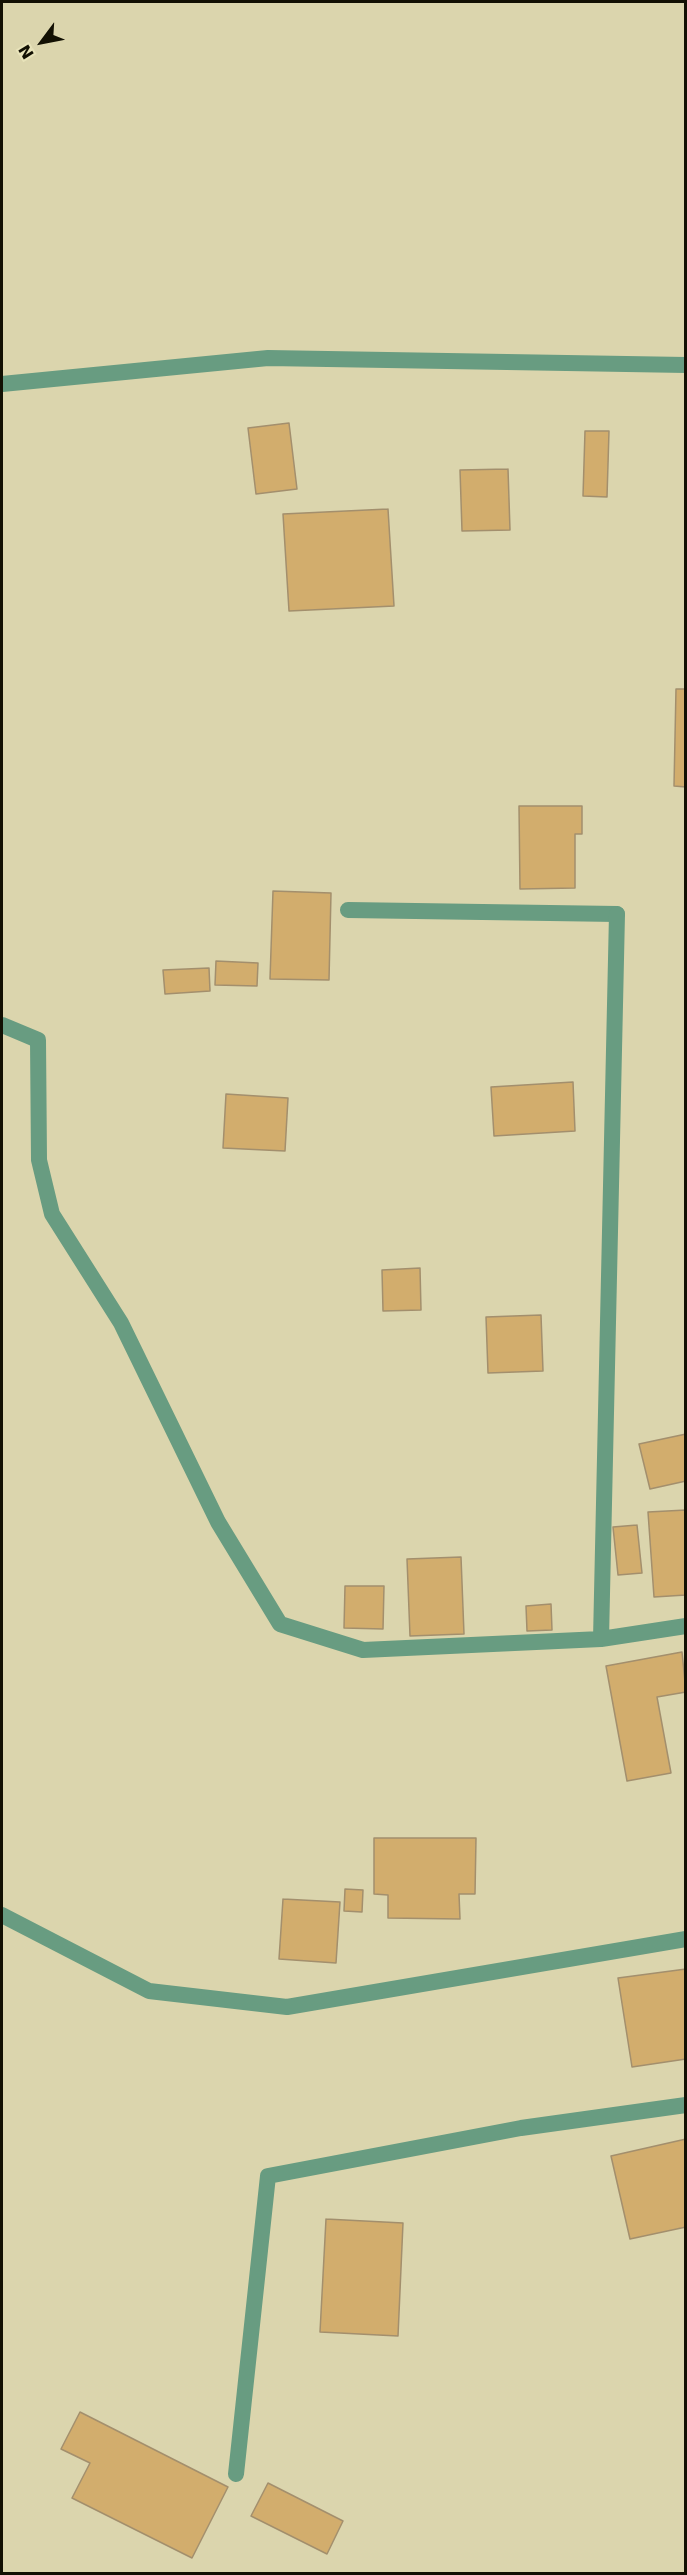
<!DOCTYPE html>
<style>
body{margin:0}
#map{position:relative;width:687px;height:2575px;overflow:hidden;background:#dbd5ad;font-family:"DejaVu Sans",sans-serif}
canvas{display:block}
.frame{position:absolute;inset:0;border:3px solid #121003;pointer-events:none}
.north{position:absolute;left:12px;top:12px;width:60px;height:60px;-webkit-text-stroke:4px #e8e3ba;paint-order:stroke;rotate:238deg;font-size:16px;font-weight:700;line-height:24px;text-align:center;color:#121003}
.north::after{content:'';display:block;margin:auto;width:21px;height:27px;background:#121003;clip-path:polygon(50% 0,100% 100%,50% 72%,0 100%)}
</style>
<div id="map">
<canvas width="687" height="2575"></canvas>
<div class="frame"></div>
<div class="north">N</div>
</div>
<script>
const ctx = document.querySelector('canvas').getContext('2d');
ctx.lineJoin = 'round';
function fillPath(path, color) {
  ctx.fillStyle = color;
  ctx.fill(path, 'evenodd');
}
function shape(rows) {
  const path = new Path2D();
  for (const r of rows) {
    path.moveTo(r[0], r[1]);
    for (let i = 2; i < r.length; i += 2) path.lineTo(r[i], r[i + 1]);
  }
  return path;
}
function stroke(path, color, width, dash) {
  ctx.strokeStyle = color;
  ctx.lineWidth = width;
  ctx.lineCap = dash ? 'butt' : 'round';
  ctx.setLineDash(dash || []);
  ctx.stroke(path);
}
const building = shape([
 [289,423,297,489,256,494,248,428,289,423],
 [585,431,609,431,607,497,583,496,585,431],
 [508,469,510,530,462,531,460,470,508,469],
 [388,509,394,606,289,611,283,514,388,509],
 [676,689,686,689,686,787,674,786,676,689],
 [519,806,582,806,582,834,575,834,575,888,520,889,519,806],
 [273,891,331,893,329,980,270,979,273,891],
 [216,961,258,963,257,986,215,985,216,961],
 [209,968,210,991,165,994,163,970,209,968],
 [573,1082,575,1131,494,1136,491,1087,573,1082],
 [226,1094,288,1098,285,1151,223,1148,226,1094],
 [420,1268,421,1310,383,1311,382,1270,420,1268],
 [541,1315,543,1371,488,1373,486,1317,541,1315],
 [686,1434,686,1481,650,1489,639,1444,686,1434],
 [686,1510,686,1595,654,1597,648,1512,686,1510],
 [637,1525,642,1573,618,1575,613,1527,637,1525],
 [461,1557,464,1634,410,1636,407,1559,461,1557],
 [345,1586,384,1586,383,1629,344,1628,345,1586],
 [551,1604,552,1630,527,1631,526,1606,551,1604],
 [682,1652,686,1692,657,1697,671,1773,627,1781,606,1666,682,1652],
 [374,1838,476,1838,475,1894,459,1894,460,1919,388,1918,388,1895,374,1894,374,1838],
 [345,1889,363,1890,362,1912,344,1911,345,1889],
 [283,1899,340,1902,336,1963,279,1959,283,1899],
 [686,1969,686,2059,632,2067,618,1978,686,1969],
 [686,2139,686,2227,630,2239,611,2156,686,2139],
 [326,2219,403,2223,398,2336,320,2332,326,2219],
 [80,2412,228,2487,192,2558,72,2498,90,2463,61,2449,80,2412],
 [268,2483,343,2521,327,2554,251,2516,268,2483]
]);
fillPath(building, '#d2ad6d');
stroke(building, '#a38f6d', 1.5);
stroke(shape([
 [348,910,617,914],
 [2,1915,149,1991,287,2007,686,1939],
 [236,2474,268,2176,521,2128,686,2105]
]), '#689c81', 16);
stroke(shape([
 [2,1025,38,1040,39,1160,52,1214,121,1323,218,1522,280,1624,363,1650,601,1639,686,1626],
 [601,1639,617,914]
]), '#689c81', 16);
stroke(shape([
 [2,384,268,358,686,365]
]), '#689c81', 16);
</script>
